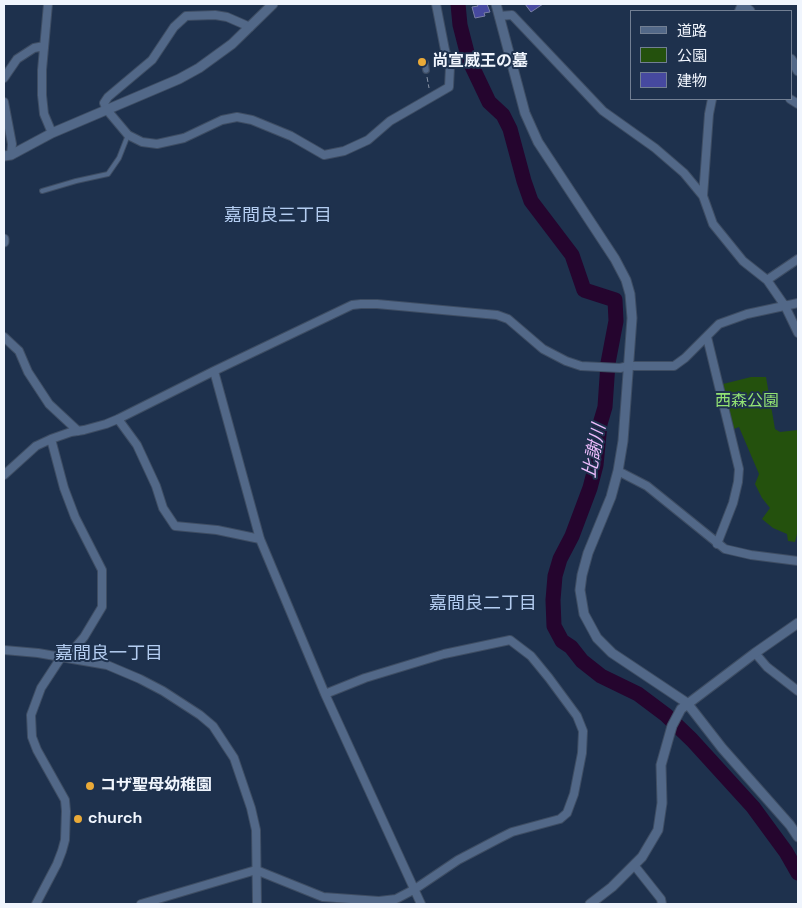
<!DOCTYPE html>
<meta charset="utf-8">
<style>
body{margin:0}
#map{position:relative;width:802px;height:908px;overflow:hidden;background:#1e314d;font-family:"Space Grotesk","Noto Sans JP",sans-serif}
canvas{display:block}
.frame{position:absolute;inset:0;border:5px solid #f0f5fd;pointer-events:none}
.legend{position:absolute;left:630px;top:10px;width:162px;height:90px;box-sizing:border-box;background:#1e314d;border:1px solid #727f93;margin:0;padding:6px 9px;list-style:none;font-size:15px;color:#f0f5fd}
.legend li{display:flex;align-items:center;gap:10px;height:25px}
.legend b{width:25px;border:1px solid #727f93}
</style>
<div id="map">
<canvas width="802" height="908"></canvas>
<div class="frame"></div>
<ul class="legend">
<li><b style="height:6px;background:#526888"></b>道路</li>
<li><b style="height:14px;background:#24510d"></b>公園</li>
<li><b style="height:14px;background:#46499f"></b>建物</li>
</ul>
</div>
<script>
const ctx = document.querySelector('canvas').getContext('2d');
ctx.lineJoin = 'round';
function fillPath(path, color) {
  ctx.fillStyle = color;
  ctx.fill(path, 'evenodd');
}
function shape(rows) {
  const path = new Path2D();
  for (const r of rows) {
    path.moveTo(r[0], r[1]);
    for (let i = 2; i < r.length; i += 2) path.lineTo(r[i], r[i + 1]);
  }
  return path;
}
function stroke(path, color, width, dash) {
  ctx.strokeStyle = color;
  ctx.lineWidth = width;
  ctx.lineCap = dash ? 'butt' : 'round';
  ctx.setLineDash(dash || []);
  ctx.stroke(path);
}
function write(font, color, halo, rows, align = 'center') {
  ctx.font = font + ' "Space Grotesk","Noto Sans JP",sans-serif';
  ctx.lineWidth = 4;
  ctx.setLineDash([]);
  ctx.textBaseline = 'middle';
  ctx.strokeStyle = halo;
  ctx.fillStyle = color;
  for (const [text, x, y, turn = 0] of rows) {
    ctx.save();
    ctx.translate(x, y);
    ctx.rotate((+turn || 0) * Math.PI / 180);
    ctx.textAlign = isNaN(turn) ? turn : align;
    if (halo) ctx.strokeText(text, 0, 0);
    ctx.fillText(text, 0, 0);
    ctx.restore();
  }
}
fillPath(shape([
 [751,377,766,377,775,429,780,432,798,430,798,530,795,542,788,541,787,534,773,528,762,519,770,508,762,498,755,484,759,474,739,427,731,430,719,385]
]), '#24510d');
stroke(shape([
 [458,4,460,25,469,60,489,102,503,115,510,129,524,181,531,201,572,255,584,290,615,300,616,321,608,363,605,407,600,424,596,465,590,488,572,536,560,559,555,576,553,600,554,626,562,641,571,647,582,661,601,676,638,694,666,715,692,740,753,807,786,852,798,873]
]), '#25052e', 15);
const building = shape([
 [477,4,487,4,490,12,484,13,485,16,475,18,472,7,478,6,477,4],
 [525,4,543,4,531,12,525,4]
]);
fillPath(building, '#46499f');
stroke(building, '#797fa5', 1);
const service = shape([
 [42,191,76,181,108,174,119,158,128,135]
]);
const pedestrian = shape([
 [425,63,426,70]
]);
const minor = shape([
 [48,4,42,70,42,95,44,114,52,133],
 [739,11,742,4],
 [499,16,512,15,603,111,655,148,684,173,703,196,713,224,743,261,767,280,785,306,798,333],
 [250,27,227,17,215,15,186,16,174,27,152,60,108,97,104,103,107,110,128,135,142,142,157,144,184,138,222,120,237,117,252,120,291,136,324,155,344,151,368,140,390,121,449,87,450,67,445,50,436,4],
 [4,78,17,59,34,48,44,46],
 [790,99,798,104],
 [4,102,12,144,11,155],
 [703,196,709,114,712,99],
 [767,280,798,259],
 [4,337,19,351,28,372,49,404,78,431],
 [707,337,739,469,738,482,733,503,717,544],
 [214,371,260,539,325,694,421,904],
 [118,419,137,445,156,486,163,508,175,526,217,530,260,539],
 [51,439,64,488,75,517,102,570,102,607,84,637,67,657],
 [618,471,647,486,725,549,751,555,798,561],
 [4,475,36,446,51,439,71,432,84,430,106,424,118,419,214,371,352,305,361,304,377,304,497,315,508,319,543,349,566,361,581,366,620,368,629,366,674,366,685,358,719,324,747,314,798,303],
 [4,650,38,653,107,665,140,679,163,691,200,715,213,726,234,758,251,808,256,830,257,904],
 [755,653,767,667,798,691],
 [634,865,661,899,662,904],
 [36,904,57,864,62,851,65,840,66,811,65,800,37,750,32,737,31,715,41,688,62,656],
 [141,904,256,870,323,897,379,901,396,899,415,889,458,860,500,838,512,832,560,819,567,813,574,794,582,753,583,731,577,716,549,678,531,656,510,640,444,654,365,678,325,694]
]);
const tertiary = shape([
 [496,4,525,113,538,142,615,259,626,280,630,294,632,318,623,441,618,471,611,497,588,553,582,575,580,590,584,614,597,638,612,653,687,703,722,748,790,825,798,837],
 [742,4,750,11],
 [791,59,798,71],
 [4,156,11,155,52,133,179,79,199,68,232,44,273,4],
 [4,239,4,242],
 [590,904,612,887,642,857,658,830,662,803,661,765,672,726,681,709,755,653,798,623]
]);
stroke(service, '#3e4d63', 6);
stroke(pedestrian, '#3e4d63', 8);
stroke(minor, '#3e4d63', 10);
stroke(tertiary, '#3e4d63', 11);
stroke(shape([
 [427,77,429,88]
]), '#8a95a7', 1, [5, 2.5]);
stroke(service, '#526888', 4);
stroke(pedestrian, '#526888', 5.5);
stroke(minor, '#526888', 8);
stroke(tertiary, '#526888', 9);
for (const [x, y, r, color] of [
 [422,62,5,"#eaaa38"],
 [90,786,5,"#eaaa38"],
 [78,819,5,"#eaaa38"]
]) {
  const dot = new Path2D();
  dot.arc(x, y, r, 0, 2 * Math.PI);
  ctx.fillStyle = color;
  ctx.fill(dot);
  stroke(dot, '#1e314d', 2);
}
write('bold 16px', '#f0f5fd', '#1e314d', [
 ["尚宣威王の墓",432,62],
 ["コザ聖母幼稚園",100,786],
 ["church",88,819]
], 'left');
write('16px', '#92e273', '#1e314d', [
 ["西森公園",747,402]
]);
write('18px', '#b4cdf1', '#1e314d', [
 ["嘉間良三丁目",278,216],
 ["嘉間良二丁目",483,604],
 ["嘉間良一丁目",109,654]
]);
write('italic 18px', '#ebbbfb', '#1e314d', [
 ["比謝川",595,451,-79]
]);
</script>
